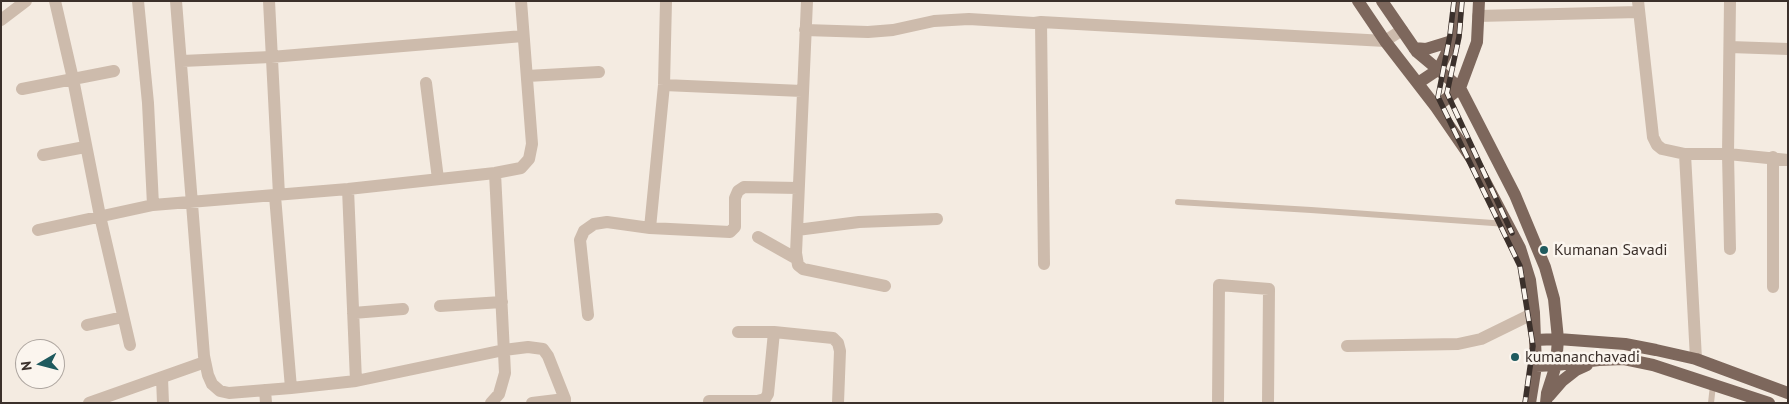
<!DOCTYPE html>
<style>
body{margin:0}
#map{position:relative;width:1789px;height:404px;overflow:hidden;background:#f4ebe1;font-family:"PT Sans",sans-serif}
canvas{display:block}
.frame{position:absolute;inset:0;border:2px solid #3b302b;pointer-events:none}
.north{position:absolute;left:15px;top:339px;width:50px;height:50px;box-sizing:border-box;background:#fbf5ee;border:1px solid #aea6a0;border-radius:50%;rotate:262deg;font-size:14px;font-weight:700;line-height:20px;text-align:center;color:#3b302b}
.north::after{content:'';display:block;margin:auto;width:18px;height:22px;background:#1f5a5e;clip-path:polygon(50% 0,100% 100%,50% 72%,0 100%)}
</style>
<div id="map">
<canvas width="1789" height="404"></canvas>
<div class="frame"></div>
<div class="north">N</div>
</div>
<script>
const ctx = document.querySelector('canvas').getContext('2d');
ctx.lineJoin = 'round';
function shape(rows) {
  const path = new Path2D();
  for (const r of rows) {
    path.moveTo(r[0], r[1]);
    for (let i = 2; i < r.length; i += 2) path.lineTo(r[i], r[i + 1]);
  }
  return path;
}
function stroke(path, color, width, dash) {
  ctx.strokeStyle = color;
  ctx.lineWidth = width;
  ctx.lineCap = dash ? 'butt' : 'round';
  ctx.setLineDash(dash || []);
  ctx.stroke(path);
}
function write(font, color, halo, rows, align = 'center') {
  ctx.font = font + ' "PT Sans",sans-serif';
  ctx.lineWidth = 5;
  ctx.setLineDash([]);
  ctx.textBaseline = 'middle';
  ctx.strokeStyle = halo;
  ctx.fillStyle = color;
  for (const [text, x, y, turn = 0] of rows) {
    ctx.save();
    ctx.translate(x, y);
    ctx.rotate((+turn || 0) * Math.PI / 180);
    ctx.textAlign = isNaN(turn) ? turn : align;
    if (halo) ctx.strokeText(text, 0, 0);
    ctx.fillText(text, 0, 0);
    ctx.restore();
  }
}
stroke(shape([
 [1178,202,1311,210,1507,224],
 [1711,403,1713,385]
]), '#cdbbac', 6);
stroke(shape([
 [55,1,73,79,100,216,130,345],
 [138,1,148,103,153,205],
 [176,1,204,356,208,375,212,384,220,391,229,393,291,388,356,381,504,350,528,347,543,349,548,356,565,399,565,403],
 [269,1,279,195],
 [807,1,796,253,798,265,803,269,885,286],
 [1638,1,1653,137,1657,145,1662,149,1685,154,1728,154,1788,160],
 [1478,16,1638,12],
 [1,20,26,1],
 [1041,22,1044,264],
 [805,30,868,32,893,30,934,21,969,19,1034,23,1041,22,1385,41,1402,30],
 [1730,47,1788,49],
 [182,61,271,57,523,36],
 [527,76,599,72],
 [426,83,438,179],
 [664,85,802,91],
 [22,89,114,71],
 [1685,154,1696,359],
 [43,155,85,147],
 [1773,157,1773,287],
 [348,189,356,381],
 [275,196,291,388],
 [650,228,664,85,666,1],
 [38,230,153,205,348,189,495,173,521,168,529,159,532,144,521,1],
 [797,230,859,222,937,219],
 [758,237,797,259],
 [1730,249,1728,154,1730,1],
 [440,306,502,302],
 [353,313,403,309],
 [588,315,580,240,584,231,594,224,607,222,650,228,730,232,735,227,735,198,738,191,744,187,798,188],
 [87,325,123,317],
 [738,332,774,332,833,338,838,343,840,351,838,403],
 [1347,346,1458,344,1481,339,1534,313],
 [162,378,163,403],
 [265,390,266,403],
 [709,401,757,401,765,399,768,394,774,332],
 [89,403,205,362],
 [491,403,499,394,505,373,495,173],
 [532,403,565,399],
 [1218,403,1219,285,1269,289,1268,403]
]), '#cdbbac', 12);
stroke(shape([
 [1358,1,1385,41,1436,107,1478,168,1520,248,1530,280,1534,313,1536,366,1530,403],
 [1382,1,1417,52,1460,88,1515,195,1545,267,1554,299,1558,339,1556,365,1547,393,1546,403],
 [1414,48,1426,49,1452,41],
 [1418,83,1439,69,1456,33,1458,1],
 [1436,107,1460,88,1477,42,1479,1],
 [1535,340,1558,339,1625,344,1656,350,1696,359,1788,393],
 [1536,366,1556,365,1599,360,1624,359,1653,365,1769,403],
 [1549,396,1562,381,1576,370,1587,365]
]), '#7d675c', 12);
const rail = shape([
 [1454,1,1450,35,1438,97,1520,266,1533,346,1525,403],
 [1462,1,1459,37,1447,93,1512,233]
]);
stroke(rail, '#3b302b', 5.5);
stroke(rail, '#fbf5ee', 4, [11]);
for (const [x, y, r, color] of [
 [1544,250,5,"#1f5a5e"],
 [1515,357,5,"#1f5a5e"]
]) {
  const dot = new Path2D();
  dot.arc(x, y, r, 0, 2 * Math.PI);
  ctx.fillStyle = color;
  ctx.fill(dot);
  stroke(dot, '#fbf5ee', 2);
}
write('16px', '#3b302b', '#fbf5ee', [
 ["Kumanan Savadi",1554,250],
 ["kumananchavadi",1525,357]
], 'left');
</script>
